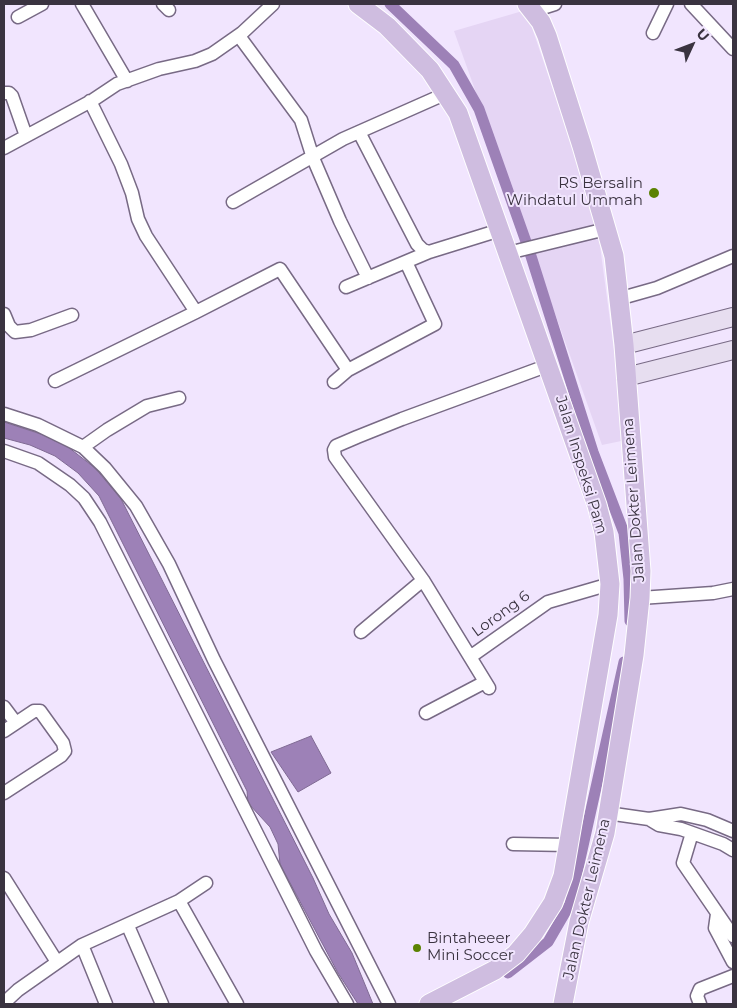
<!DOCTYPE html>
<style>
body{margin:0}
#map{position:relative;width:737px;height:1008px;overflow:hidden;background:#f1e5fe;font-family:Montserrat,sans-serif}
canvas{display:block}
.frame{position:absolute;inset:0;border:5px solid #3a3340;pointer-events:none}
.north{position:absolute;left:667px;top:20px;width:50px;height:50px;-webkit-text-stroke:4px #f1e5fe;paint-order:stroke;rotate:47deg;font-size:14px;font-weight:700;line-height:20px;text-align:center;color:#3a3340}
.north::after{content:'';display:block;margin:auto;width:18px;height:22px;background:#3a3340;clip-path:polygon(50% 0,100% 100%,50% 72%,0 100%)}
</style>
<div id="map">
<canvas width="737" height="1008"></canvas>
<div class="frame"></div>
<div class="north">U</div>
</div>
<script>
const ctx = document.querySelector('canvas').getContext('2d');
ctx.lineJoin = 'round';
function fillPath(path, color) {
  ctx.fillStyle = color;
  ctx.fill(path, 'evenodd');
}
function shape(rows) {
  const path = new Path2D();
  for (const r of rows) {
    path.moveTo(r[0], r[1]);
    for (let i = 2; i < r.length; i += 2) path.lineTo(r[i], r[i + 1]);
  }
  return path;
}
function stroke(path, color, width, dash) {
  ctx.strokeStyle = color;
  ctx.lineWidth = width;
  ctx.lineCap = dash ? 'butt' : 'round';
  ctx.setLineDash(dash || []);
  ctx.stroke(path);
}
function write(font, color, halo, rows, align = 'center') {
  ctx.font = font + ' Montserrat,sans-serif';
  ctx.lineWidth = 4;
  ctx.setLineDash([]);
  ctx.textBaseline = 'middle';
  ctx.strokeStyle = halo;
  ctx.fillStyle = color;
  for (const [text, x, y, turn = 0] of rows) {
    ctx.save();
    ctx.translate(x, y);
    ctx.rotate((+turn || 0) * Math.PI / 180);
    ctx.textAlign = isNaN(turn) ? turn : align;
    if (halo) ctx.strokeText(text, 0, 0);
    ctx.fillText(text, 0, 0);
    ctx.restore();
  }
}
fillPath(shape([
 [526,10,596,216,626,440,602,445,454,31]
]), '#e5d5f4');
const water = shape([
 [4,422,59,440,95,468,121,499,313,878,329,914,352,953,373,1004,358,1004,338,973,280,864,278,844,270,827,248,803,247,791,99,496,78,473,55,456,30,445,4,438,4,422],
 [311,736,331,773,298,792,271,752,311,736]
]);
fillPath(water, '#9d81b7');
stroke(water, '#7f6a93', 1);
stroke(shape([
 [390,4,454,65,479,109,530,253,593,452,624,533,629,579,630,621],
 [508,973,548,942,570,904,624,662]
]), '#9d81b7', 11);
const street = shape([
 [82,4,127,81],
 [163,4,169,10],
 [691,4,733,49],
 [533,11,555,4],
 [18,17,42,4],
 [653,33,667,4],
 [239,36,301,120,313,158,340,221,368,278],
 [4,93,9,93,12,96,26,136],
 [90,101,121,164,132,193,138,219,146,236,196,312],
 [359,132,417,244,423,250,429,252,500,230],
 [4,148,93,100,117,84,159,69,195,61,212,54,242,33,273,4],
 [233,202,343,139,447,93],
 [508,253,606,229],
 [346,287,429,252],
 [618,299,657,288,733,256],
 [4,314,9,326,15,332,31,330,72,315],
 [55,381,196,312,280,269,348,370],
 [334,382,348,370,435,324,406,262],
 [4,414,38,425,83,447,105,468,136,506,169,564,214,660,389,1004],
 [83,447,107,430,147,406,179,398],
 [4,451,38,463,70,485,84,498,100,522,316,951,347,1004],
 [640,598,713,593,733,589],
 [361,632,423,580],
 [470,657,548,602,610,584],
 [489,688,423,580,340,464,335,457,334,450,336,446,357,437,402,419,549,365],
 [4,707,16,723],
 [426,713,485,682],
 [4,731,34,711,40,711,63,743,65,751,61,756,4,793],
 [607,813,649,819,659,825,681,829,723,844,733,850],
 [649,819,681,814,707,820,733,831],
 [692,833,683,863,733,936],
 [513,844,569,845],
 [4,878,57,962],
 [179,901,237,1004],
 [717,914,715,928,733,962],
 [128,926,162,1004],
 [82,945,106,1004],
 [4,1003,18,990,82,945,179,901,206,883],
 [700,1004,697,996,700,989,733,976]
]);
const secondary = shape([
 [624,345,733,317],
 [626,377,733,350]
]);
const primary = shape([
 [358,4,387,26,430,70,458,113,597,505,604,532,610,584,608,615,563,876,553,903,533,934,516,954,495,970,429,1004],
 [527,4,541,22,547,36,582,146,614,256,624,345,641,571,640,598,634,655,605,833,579,922,563,1004]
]);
stroke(street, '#786a85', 15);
stroke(secondary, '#786a85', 20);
stroke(primary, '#fff', 21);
stroke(street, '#fff', 12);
stroke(secondary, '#e7def0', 18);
stroke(primary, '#cfbde0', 19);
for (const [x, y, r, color] of [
 [654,193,6,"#5b8202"],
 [417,948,5,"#5b8202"]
]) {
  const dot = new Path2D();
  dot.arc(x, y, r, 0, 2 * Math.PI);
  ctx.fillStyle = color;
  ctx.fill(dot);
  stroke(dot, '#f1e5fe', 2);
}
write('15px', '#3a3340', '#f1e5fe', [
 ["RS Bersalin",643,184],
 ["Wihdatul Ummah",643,201],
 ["Bintaheeer",427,939,"left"],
 ["Mini Soccer",427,956,"left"]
], 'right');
write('15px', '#3a3340', '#f1e5fe', [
 ["Jalan Inspeksi Pam",581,465,73],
 ["Jalan Dokter Leimena",634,500,-94],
 ["Lorong 6",501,614,-36],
 ["Jalan Dokter Leimena",587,899,-77]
]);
</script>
